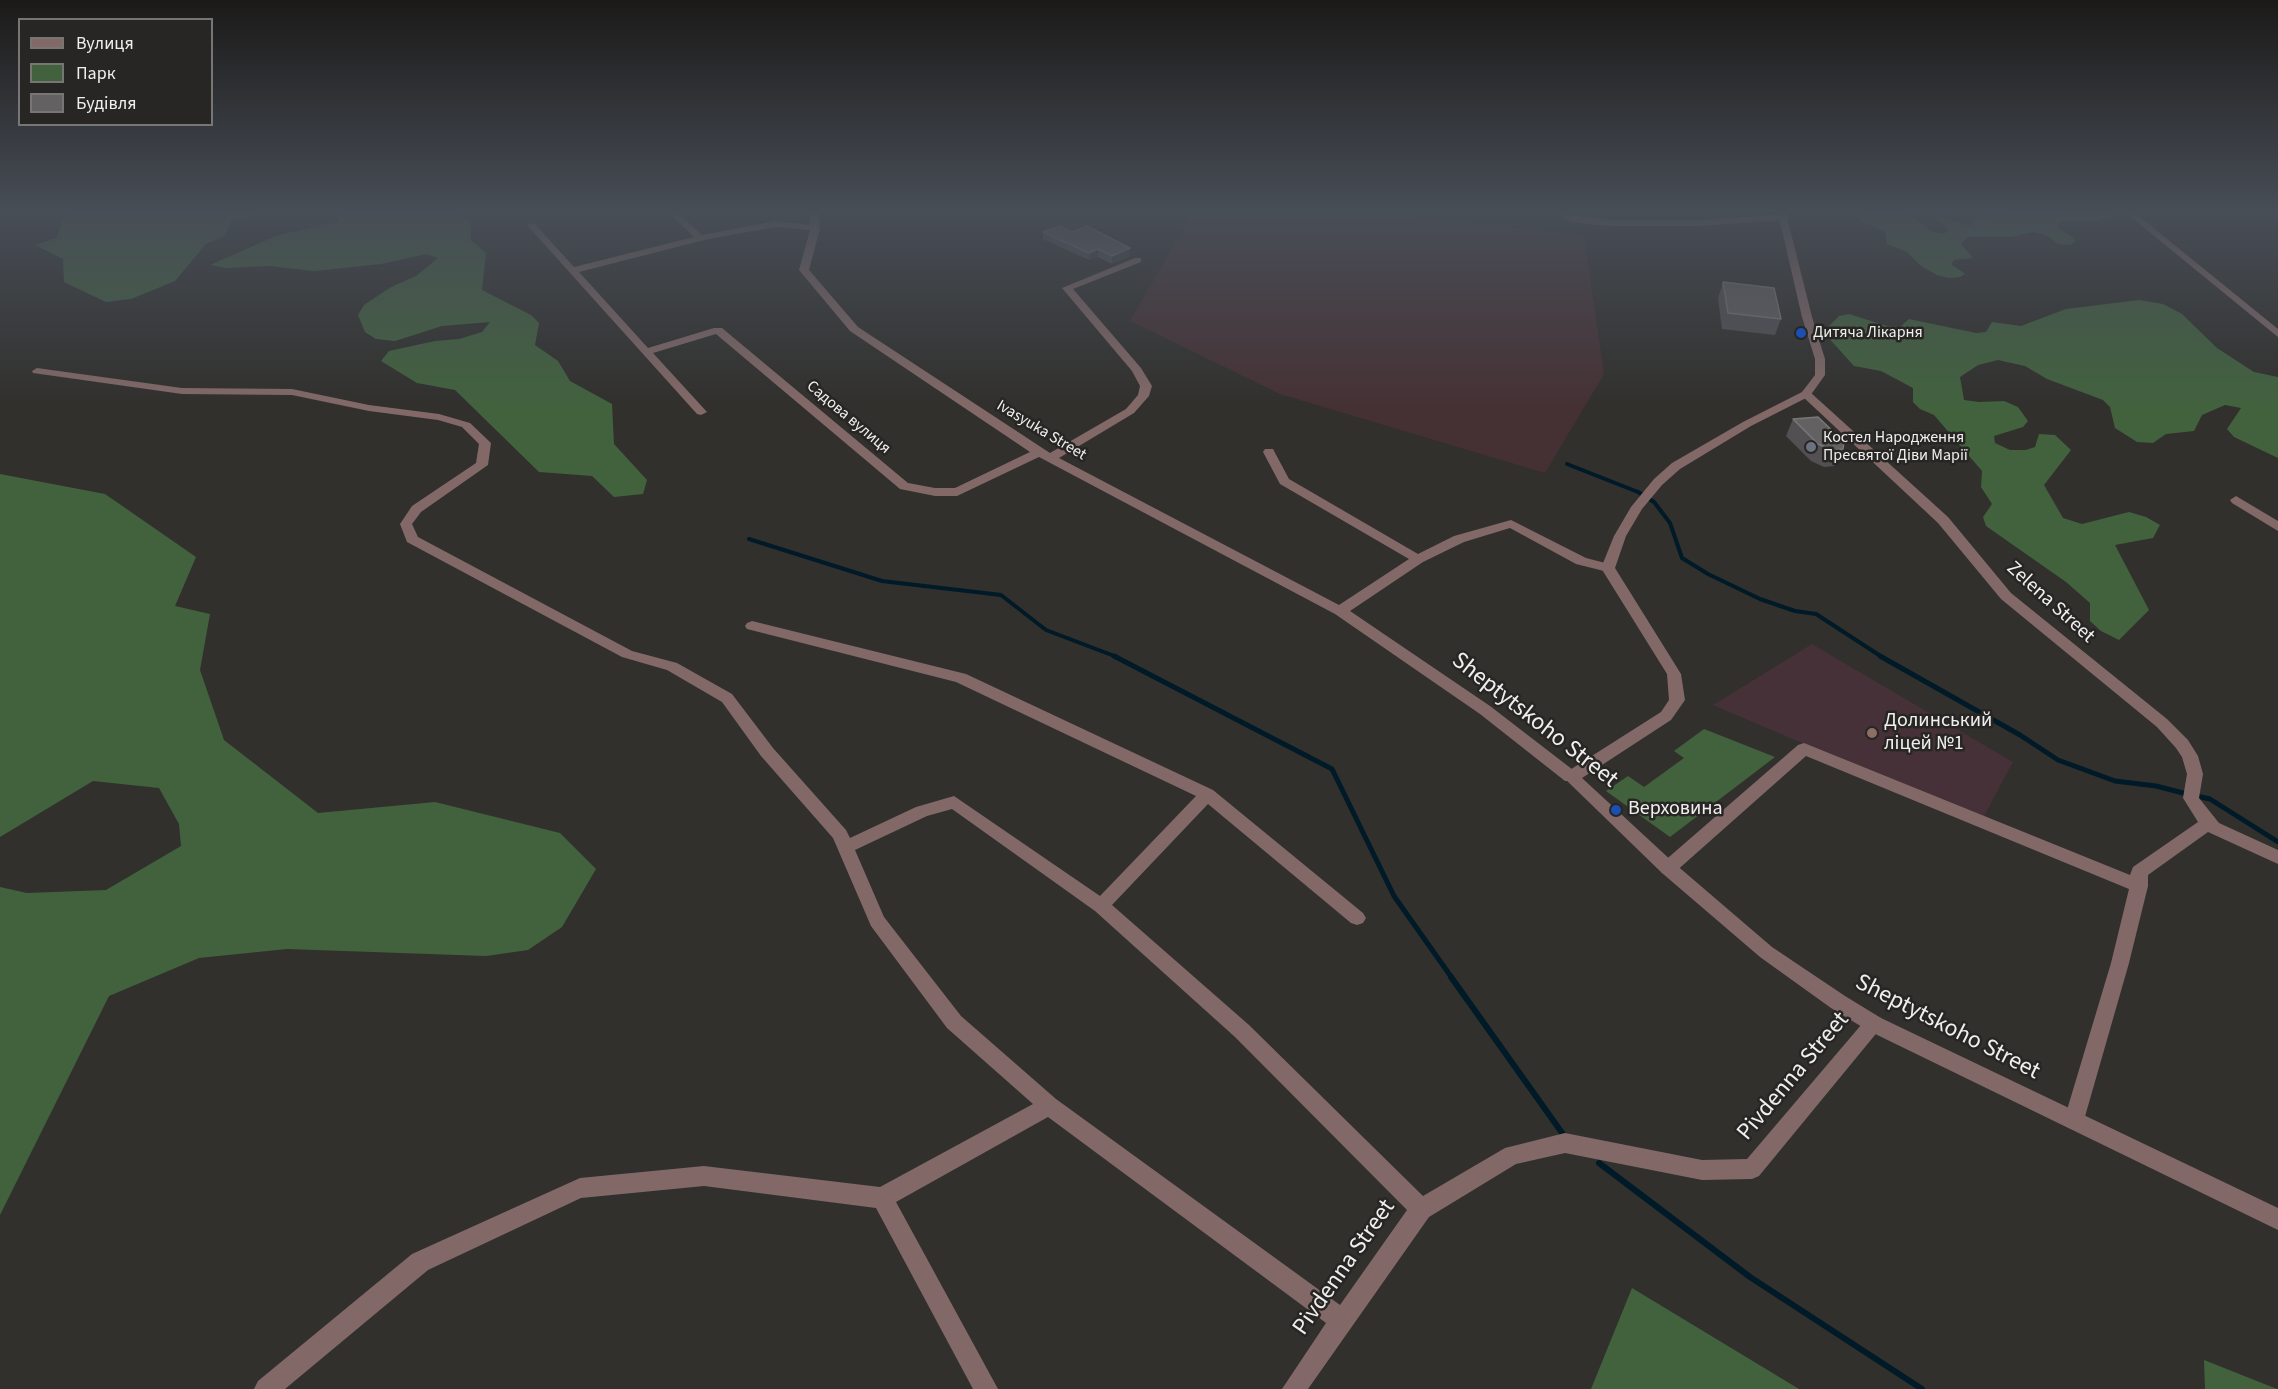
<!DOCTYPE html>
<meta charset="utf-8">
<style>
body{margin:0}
#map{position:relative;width:2278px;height:1389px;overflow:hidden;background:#31302d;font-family:"Source Sans 3",sans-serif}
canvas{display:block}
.legend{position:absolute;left:18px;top:18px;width:195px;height:108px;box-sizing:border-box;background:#272624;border:2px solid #777674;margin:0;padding:8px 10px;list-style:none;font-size:18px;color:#efefed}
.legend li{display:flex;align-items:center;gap:12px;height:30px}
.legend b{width:30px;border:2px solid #777674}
</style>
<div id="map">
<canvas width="2278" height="1389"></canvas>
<ul class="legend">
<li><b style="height:8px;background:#826968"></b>Вулиця</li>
<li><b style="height:16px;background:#42623e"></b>Парк</li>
<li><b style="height:16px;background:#636162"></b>Будівля</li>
</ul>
</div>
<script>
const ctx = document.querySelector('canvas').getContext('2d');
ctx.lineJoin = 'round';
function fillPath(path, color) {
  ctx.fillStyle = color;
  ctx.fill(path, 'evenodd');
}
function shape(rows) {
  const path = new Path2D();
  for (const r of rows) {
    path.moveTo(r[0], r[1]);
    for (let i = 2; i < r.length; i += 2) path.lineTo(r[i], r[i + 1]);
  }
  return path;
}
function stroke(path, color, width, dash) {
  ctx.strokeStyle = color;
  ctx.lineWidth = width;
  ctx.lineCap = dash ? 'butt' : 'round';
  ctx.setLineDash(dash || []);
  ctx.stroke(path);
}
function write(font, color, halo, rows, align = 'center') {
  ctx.font = font + ' "Source Sans 3",sans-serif';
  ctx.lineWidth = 5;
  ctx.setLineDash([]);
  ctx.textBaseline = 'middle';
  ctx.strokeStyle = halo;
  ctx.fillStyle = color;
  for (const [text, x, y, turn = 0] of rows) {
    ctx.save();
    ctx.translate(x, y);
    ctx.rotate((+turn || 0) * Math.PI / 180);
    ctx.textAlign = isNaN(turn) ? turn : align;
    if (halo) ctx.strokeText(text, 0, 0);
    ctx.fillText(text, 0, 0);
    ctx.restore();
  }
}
fillPath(shape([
 [1192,213,1379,213,1584,235,1604,374,1545,473,1280,394,1130,321]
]), '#453134');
fillPath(shape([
 [1812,644,2013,762,1982,820,1713,705]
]), '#453137');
fillPath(shape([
 [70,213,266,213,231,221,225,236,206,244,175,281,131,299,106,302,64,282,63,259,35,245,56,238,63,220],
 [319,213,455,213,471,222,471,240,486,253,482,290,531,315,539,323,535,345,558,361,570,381,612,404,614,444,647,480,643,494,614,497,592,476,539,472,455,390,417,383,381,361,389,351,435,341,459,339,482,332,490,322,442,326,395,341,376,339,365,332,358,315,364,305,391,287,416,276,438,258,426,254,381,264,314,271,269,266,226,268,210,265,278,235,339,222,339,215],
 [1858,213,1908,213,1931,231,1943,234,1948,231,1947,227,1934,218,1941,217,1970,226,1976,219,2009,213,2113,213,2114,216,2094,222,2061,221,2057,224,2058,228,2073,237,2075,242,2070,245,2058,244,2046,235,2034,232,2011,237,1968,237,1961,244,1973,258,1954,260,1951,264,1965,274,1960,277,1949,278,1937,275,1921,266,1907,252,1887,244,1885,231,1860,221],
 [2139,300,2163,304,2182,314,2217,348,2254,372,2278,377,2278,458,2234,437,2227,429,2241,408,2225,405,2202,415,2194,431,2166,434,2153,443,2137,442,2115,428,2110,407,2103,400,2047,379,2025,366,1998,360,1978,365,1960,377,1964,400,1979,402,2004,401,2018,407,2028,421,2023,427,1994,436,1995,443,2010,450,2026,450,2035,447,2039,434,2055,435,2071,450,2044,485,2063,518,2082,524,2129,512,2146,517,2160,525,2153,538,2115,545,2149,610,2119,640,2101,631,2090,621,2090,603,2066,582,1986,526,1983,517,1992,504,1981,487,1982,471,1934,415,1920,409,1913,402,1913,388,1881,371,1854,366,1825,334,1826,329,1839,316,1849,314,1887,326,1900,327,1909,319,1976,333,1986,332,1992,322,2021,326,2066,309],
 [0,474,105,494,196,557,175,606,210,614,200,670,224,740,318,813,435,802,560,833,596,869,562,927,528,950,486,956,287,949,199,958,109,996,0,1215,0,887,27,893,106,890,181,846,179,824,159,788,93,781,0,837],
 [1704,729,1775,757,1670,837,1606,791,1628,776,1644,787,1684,758,1674,751],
 [1632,1288,1799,1389,1591,1389],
 [2204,1360,2277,1389,2205,1389]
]), '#42623e');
stroke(shape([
 [1567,464,1638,492,1654,502,1670,523,1682,558,1708,574,1760,599,1795,611,1816,614,1882,657],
 [749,539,882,581,1001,595,1046,630,1117,657]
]), '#001a27', 4);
stroke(shape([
 [1114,656,1332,769,1394,896,1452,978],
 [1880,656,2020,735,2058,760,2115,781,2156,786,2187,794],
 [2196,796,2210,799,2278,842]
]), '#001a27', 5);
stroke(shape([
 [1451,977,1565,1137],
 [1599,1163,1750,1277,1922,1389]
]), '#001a27', 6);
fillPath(shape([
 [669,213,678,213,702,235,776,221,810,225,810,213,818,213,820,228,809,270,858,327,1050,453,1126,409,1138,395,1140,386,1132,371,1062,288,1135,258,1141,258,1141,262,1073,289,1141,368,1152,386,1149,396,1134,413,1059,458,1339,605,1409,559,1280,484,1263,452,1265,449,1273,449,1289,479,1418,554,1454,536,1511,520,1586,558,1613,565,1615,568,1613,571,1608,572,1576,564,1510,528,1464,542,1423,562,1350,611,1490,706,1577,773,1579,777,1577,781,1565,781,1480,714,1335,614,1039,457,957,496,935,496,900,489,716,334,653,353,707,412,701,415,697,414,527,225,534,223,574,267,694,237,669,213],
 [776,227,810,230,799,270,850,331,1030,452,955,488,935,488,908,483,722,328,714,328,648,348,579,272,708,239,776,227],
 [1555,213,1610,220,1700,220,1783,214,1787,217,1783,220,1700,226,1610,226,1571,222,1555,213],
 [2126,213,2135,213,2278,329,2278,337,2126,213],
 [37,368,182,388,292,389,369,405,439,414,470,423,491,443,488,465,421,512,412,524,418,537,632,651,677,663,732,694,773,748,846,830,850,838,916,807,954,796,1100,896,1196,796,956,682,747,629,745,626,747,623,752,621,966,674,1213,790,1363,913,1366,918,1363,923,1357,925,1351,923,1208,804,1112,905,1249,1025,1423,1196,1505,1148,1565,1133,1702,1160,1747,1159,1867,1018,1874,1016,1881,1018,1884,1024,1759,1176,1752,1179,1702,1180,1565,1153,1516,1164,1429,1217,1308,1389,1282,1389,1326,1323,1048,1117,896,1202,998,1389,973,1389,876,1208,704,1186,581,1198,428,1270,285,1389,254,1389,258,1381,412,1254,580,1178,704,1166,880,1187,1033,1104,947,1028,871,926,833,838,761,756,722,702,667,670,622,657,407,542,400,524,412,506,476,463,479,444,462,427,438,420,369,411,292,395,182,394,33,373,32,371,37,368],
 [952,809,1095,911,1235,1037,1407,1210,1340,1305,1056,1099,961,1016,884,917,855,850,927,816,952,809],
 [1806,391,1810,392,1948,517,2011,593,2167,719,2188,740,2198,756,2203,774,2199,798,2219,823,2278,850,2278,864,2208,832,2148,875,2148,886,2129,963,2084,1120,2081,1127,2074,1130,2067,1127,2064,1120,2111,963,2129,889,1806,756,1674,873,1668,875,1662,873,1659,868,1662,863,1798,745,1804,743,2130,875,2133,867,2198,822,2183,798,2187,774,2182,757,2176,748,2157,727,2001,599,1938,523,1802,396,1802,392,1806,391],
 [2236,496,2278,521,2278,531,2232,503,2230,500,2236,496]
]), '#826968');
fillPath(shape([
 [1778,213,1786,213,1812,317,1825,359,1825,375,1810,396,1751,426,1680,469,1662,485,1642,509,1626,536,1615,568,1681,674,1685,700,1671,720,1582,778,1674,863,1772,947,1845,996,1881,1018,2278,1208,2278,1230,1867,1030,1831,1008,1760,957,1662,873,1563,777,1565,773,1661,712,1669,700,1667,674,1601,568,1614,536,1631,507,1654,479,1672,463,1743,422,1802,392,1815,375,1815,359,1802,317,1778,213]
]), '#826968');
fillPath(shape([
 [1043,232,1130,256,1112,264,1098,257,1089,260,1043,239],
 [1723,282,1781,319,1775,335,1722,329,1718,298],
 [1793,419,1843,449,1835,466,1824,467,1811,461,1786,436]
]), '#525052');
fillPath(shape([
 [1130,248,1130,256,1112,264,1112,256],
 [1098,249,1098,257,1089,260,1089,253]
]), '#3e3c3c');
const building = shape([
 [1059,226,1072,232,1087,226,1130,248,1112,256,1098,249,1089,253,1043,232,1059,226],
 [1723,282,1774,288,1781,319,1728,313,1723,282],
 [1818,417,1844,442,1843,449,1832,450,1818,444,1793,419,1818,417]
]);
fillPath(building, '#636162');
stroke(building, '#797778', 1.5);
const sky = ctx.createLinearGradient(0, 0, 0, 407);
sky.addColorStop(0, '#1b1a19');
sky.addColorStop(0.52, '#484e57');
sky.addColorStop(1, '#484e5700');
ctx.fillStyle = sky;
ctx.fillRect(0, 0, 2278, 407);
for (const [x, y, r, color] of [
 [1801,333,6,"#1a4fb4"],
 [1811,447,6,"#6b7280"],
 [1872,733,6,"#8d6e63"],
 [1616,810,6,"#1a4fb4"]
]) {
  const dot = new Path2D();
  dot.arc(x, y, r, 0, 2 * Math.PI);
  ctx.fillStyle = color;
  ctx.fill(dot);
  stroke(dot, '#272624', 2);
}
write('16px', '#efefed', '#272624', [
 ["Дитяча Лікарня",1813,333],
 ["Костел Народження",1823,438],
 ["Пресвятої Діви Марії",1823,456]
], 'left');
write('16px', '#efefed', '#272624', [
 ["Садова вулиця",848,418,40],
 ["Ivasyuka Street",1041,431,31]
]);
write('20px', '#efefed', '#272624', [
 ["Zelena Street",2050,603,42]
]);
write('20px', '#efefed', '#272624', [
 ["Долинський",1884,722],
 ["ліцей №1",1884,745],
 ["Верховина",1628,810]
], 'left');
write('24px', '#efefed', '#272624', [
 ["Sheptytskoho Street",1534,721,38],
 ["Sheptytskoho Street",1947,1028,27],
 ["Pivdenna Street",1794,1077,-50],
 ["Pivdenna Street",1345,1268,-55]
]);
</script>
